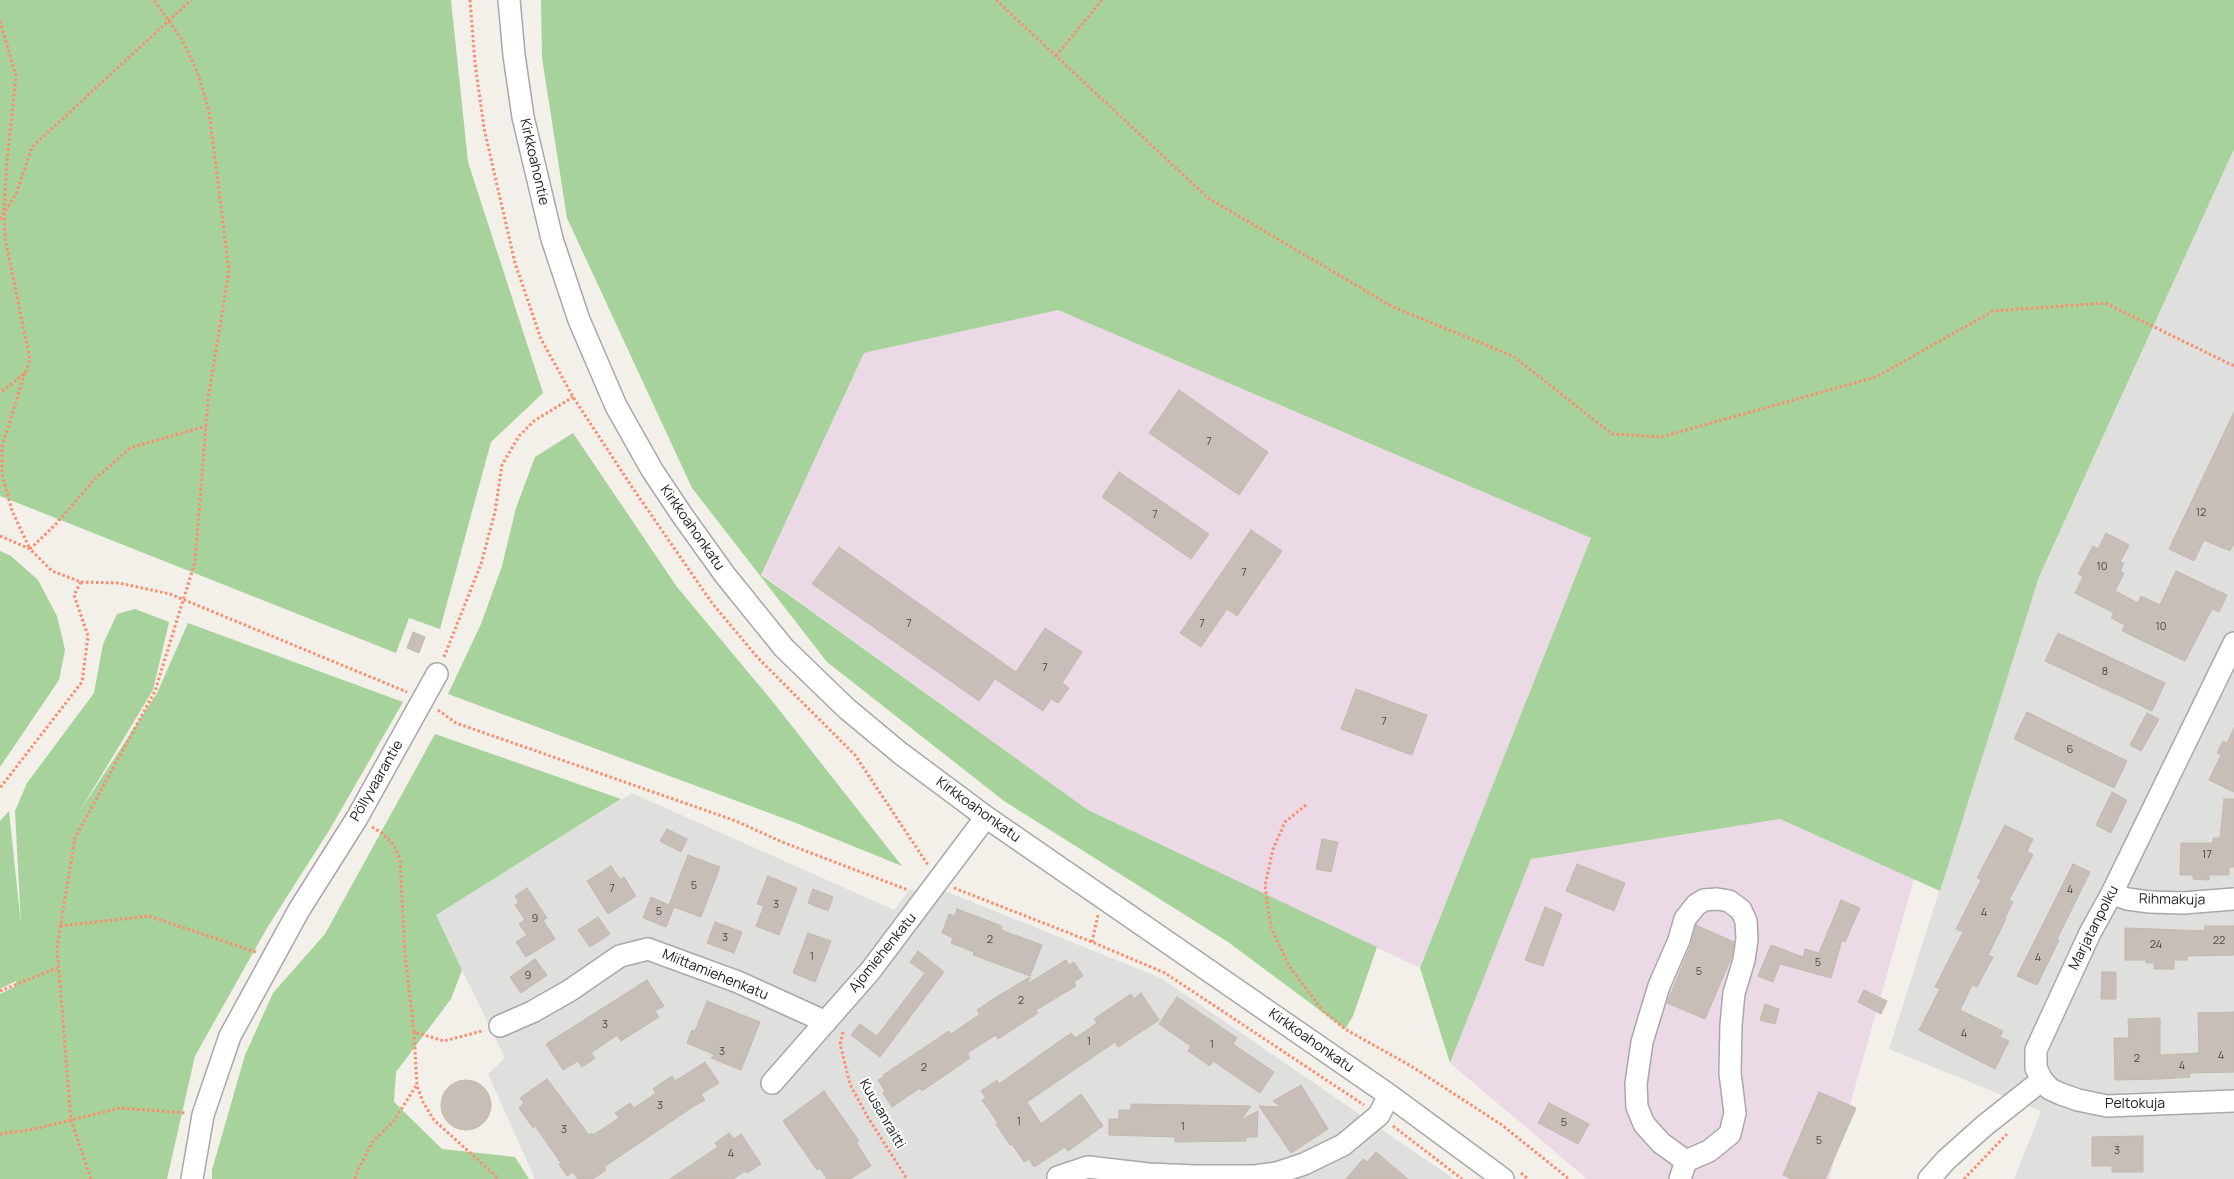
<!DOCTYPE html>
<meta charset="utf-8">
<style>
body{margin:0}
canvas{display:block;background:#f2f0e8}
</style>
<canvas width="2234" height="1179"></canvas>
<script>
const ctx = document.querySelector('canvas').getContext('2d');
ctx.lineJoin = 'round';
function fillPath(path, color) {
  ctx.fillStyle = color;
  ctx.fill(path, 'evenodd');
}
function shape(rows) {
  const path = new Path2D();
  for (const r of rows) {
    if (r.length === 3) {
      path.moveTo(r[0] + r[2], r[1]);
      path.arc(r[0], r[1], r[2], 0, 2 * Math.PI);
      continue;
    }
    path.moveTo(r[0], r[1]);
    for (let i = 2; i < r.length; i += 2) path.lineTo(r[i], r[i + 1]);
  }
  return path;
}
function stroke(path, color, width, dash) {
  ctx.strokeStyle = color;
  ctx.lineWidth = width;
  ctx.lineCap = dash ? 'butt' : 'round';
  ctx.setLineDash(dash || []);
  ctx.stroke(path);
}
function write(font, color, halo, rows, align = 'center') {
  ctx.font = font + ' Manrope,sans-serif';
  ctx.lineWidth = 4;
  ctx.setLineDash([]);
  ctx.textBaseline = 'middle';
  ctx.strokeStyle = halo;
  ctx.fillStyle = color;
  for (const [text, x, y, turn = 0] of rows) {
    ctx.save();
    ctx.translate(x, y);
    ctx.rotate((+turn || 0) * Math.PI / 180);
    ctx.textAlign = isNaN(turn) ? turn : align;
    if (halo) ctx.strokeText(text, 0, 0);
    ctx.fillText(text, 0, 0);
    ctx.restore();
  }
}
fillPath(shape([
 [2234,149,2234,1179,2014,1179,2041,1111,1889,1049,2039,577],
 [632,793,894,910,909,890,945,891,1161,978,1454,1179,535,1179,488,1074,505,1058,435,915]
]), '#dfdfde');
fillPath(shape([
 [1058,310,1592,538,1420,968,1088,810,761,574,864,353],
 [1780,819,1914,879,1829,1179,1587,1179,1450,1063,1531,859]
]), '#ebdae6');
fillPath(shape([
 [0,0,451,0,468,162,543,393,491,442,440,629,409,618,396,653,0,496],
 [541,0,2234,0,2234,149,2039,577,1940,891,1780,819,1531,859,1450,1063,1420,968,1591,538,1058,310,864,353,761,575,1088,810,1377,947,1353,1016,1345,1029,1228,942,1004,801,827,662,692,488,567,218,542,58],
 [573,433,677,587,773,702,902,866,791,821,448,694,481,624,502,566,516,508,535,457],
 [0,551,11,556,38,580,57,616,65,650,59,680,0,767],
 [135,609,169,622,153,690,78,814,157,693,188,623,403,702,330,829,267,928,195,1056,167,1179,0,1179,0,994,16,986,16,981,0,989,0,821,9,811,21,925,15,811,27,783,94,693,103,644,117,614],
 [435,734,621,799,436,915,462,970,451,999,396,1072,394,1102,442,1149,515,1157,529,1179,212,1179,212,1170,245,1055,273,993,325,934]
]), '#a7d29c');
const building = shape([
 [1179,390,1268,452,1239,495,1149,433,1179,390],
 [2234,412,2234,543,2230,551,2204,540,2194,561,2169,549,2234,412],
 [1119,472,1209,534,1191,559,1102,497,1119,472],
 [1251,530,1282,551,1237,616,1227,609,1201,647,1180,633,1251,530],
 [2106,533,2129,545,2120,562,2124,563,2120,571,2124,573,2115,591,2138,603,2141,596,2160,605,2176,571,2227,595,2219,612,2212,609,2185,661,2122,631,2125,625,2111,618,2114,613,2075,593,2083,577,2078,574,2093,546,2098,549,2106,533],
 [839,547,1016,672,1045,628,1082,652,1062,683,1069,688,1058,703,1051,699,1043,711,995,679,979,701,812,584,839,547],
 [413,632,425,637,419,653,407,648,413,632],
 [2058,633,2165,683,2152,711,2045,661,2058,633],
 [1356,689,1427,715,1412,755,1341,729,1356,689],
 [2027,712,2127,761,2114,788,2014,739,2027,712],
 [2147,713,2159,719,2141,751,2130,745,2147,713],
 [2234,728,2234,792,2209,780,2221,755,2217,753,2223,741,2227,743,2234,728],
 [2112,792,2127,800,2111,833,2096,825,2112,792],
 [2224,799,2234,799,2234,867,2229,867,2229,875,2209,875,2209,880,2193,879,2193,875,2180,875,2181,843,2213,843,2213,838,2220,838,2224,799],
 [2005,825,2033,839,2027,851,2033,855,2009,900,2013,902,2005,918,2006,919,1988,955,1993,957,1977,987,1972,985,1960,1010,2003,1031,2000,1037,2009,1041,1995,1069,1919,1030,1940,989,1935,987,1963,932,1956,929,1981,880,1977,878,2005,825],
 [667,829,687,839,681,852,660,841,667,829],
 [1322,839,1338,842,1331,872,1316,869,1322,839],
 [688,855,720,867,701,917,671,906,674,907,666,927,643,918,651,897,669,905,688,855],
 [1577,864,1625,883,1614,911,1566,891,1577,864],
 [2073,864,2090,872,2057,939,2059,940,2037,985,2017,976,2073,864],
 [611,866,620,879,624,877,636,896,608,914,587,881,611,866],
 [768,876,797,888,779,935,756,926,764,906,757,904,768,876],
 [527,888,547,918,543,920,555,939,526,957,516,942,527,935,519,924,525,920,515,905,519,903,515,896,527,888],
 [813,889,833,897,828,911,808,903,813,889],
 [1841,900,1860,908,1845,942,1842,940,1831,978,1780,964,1773,982,1758,976,1771,945,1803,957,1805,949,1819,953,1841,900],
 [1545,907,1562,914,1543,966,1525,960,1545,907],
 [957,909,1002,926,1001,930,1042,945,1030,976,973,955,974,952,951,943,953,938,942,933,949,914,955,916,957,909],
 [598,917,610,934,590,947,578,930,598,917],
 [715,922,742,932,734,953,707,943,715,922],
 [1696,925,1734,942,1732,956,1705,1019,1667,1003,1691,945,1696,925],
 [2205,926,2234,926,2234,955,2187,956,2187,960,2174,960,2174,969,2154,969,2154,963,2146,963,2146,960,2125,960,2125,928,2205,931,2205,926],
 [808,933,831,941,815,982,793,973,808,933],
 [918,951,944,972,880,1057,851,1035,860,1024,877,1036,925,973,910,962,918,951],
 [535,959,547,975,521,993,510,977,535,959],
 [1066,960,1069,965,1074,962,1083,976,1074,982,1076,986,1036,1010,1038,1013,998,1039,996,1035,967,1053,970,1058,944,1076,922,1091,920,1088,892,1107,883,1093,885,1091,878,1080,884,1077,883,1075,949,1031,951,1034,980,1014,977,1010,993,999,1030,977,1027,984,1066,960],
 [2102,972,2116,972,2116,999,2101,999,2102,972],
 [647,980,664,1006,655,1011,659,1017,621,1041,617,1035,591,1053,595,1058,582,1067,578,1061,563,1070,546,1044,647,980],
 [1864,990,1887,1001,1881,1014,1858,1002,1864,990],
 [1141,993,1159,1020,1118,1047,1115,1042,1027,1102,1041,1124,1081,1094,1103,1126,1068,1151,1065,1147,1034,1167,1029,1159,1024,1162,1012,1144,1010,1145,996,1124,998,1123,982,1100,986,1098,981,1091,997,1080,999,1084,1071,1033,1075,1038,1097,1023,1094,1019,1131,994,1134,999,1141,993],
 [1177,997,1237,1038,1233,1044,1274,1072,1260,1093,1213,1061,1210,1066,1188,1051,1191,1046,1159,1024,1177,997],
 [707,1001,760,1022,741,1070,711,1058,715,1055,687,1043,692,1030,695,1031,707,1001],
 [1765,1004,1779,1009,1775,1024,1760,1020,1765,1004],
 [2234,1012,2234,1072,2189,1073,2190,1077,2160,1079,2115,1080,2114,1038,2129,1038,2128,1019,2160,1018,2160,1055,2199,1053,2198,1013,2234,1012],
 [705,1062,719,1083,701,1094,705,1100,691,1108,604,1167,606,1170,593,1179,578,1179,573,1172,567,1176,559,1164,561,1163,535,1126,533,1128,519,1108,524,1103,520,1098,547,1079,589,1135,592,1133,593,1135,619,1118,615,1113,630,1103,634,1108,656,1093,653,1089,672,1076,675,1081,705,1062],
 [466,1105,25],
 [1301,1085,1328,1129,1291,1153,1259,1106,1281,1107,1273,1101,1301,1085],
 [824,1091,859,1141,856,1142,871,1166,850,1179,827,1179,820,1168,817,1170,783,1121,824,1091],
 [1819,1092,1856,1108,1825,1179,1792,1179,1783,1175,1819,1092],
 [1549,1103,1589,1124,1578,1144,1538,1123,1549,1103],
 [1131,1104,1251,1106,1241,1120,1258,1111,1257,1137,1246,1137,1246,1141,1175,1142,1175,1137,1109,1135,1109,1119,1119,1119,1119,1110,1131,1110,1131,1104],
 [729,1133,734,1139,741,1134,761,1164,747,1173,745,1171,733,1179,670,1179,718,1147,715,1143,729,1133],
 [2143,1136,2143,1172,2112,1172,2112,1166,2092,1166,2092,1137,2143,1136],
 [1376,1152,1408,1179,1346,1179,1363,1159,1367,1162,1376,1152]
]);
fillPath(building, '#c7bfb7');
stroke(building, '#c4b8aa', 1);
const minor = shape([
 [509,0,514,55,523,117,552,239,579,320,616,406,652,470,682,515,725,575,784,648,846,708,900,753,986,817,1389,1095,1503,1179],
 [2112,893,2127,899,2150,902,2183,903,2234,899],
 [500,1026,532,1012,569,991,620,956,648,949,738,982,826,1022],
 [2042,1080,2050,1089,2061,1094,2078,1100,2107,1106,2234,1101],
 [772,1083,871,970,986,817],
 [1058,1177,1088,1167,1148,1174,1195,1176,1255,1176,1277,1173,1304,1164,1343,1145,1379,1115,1389,1095],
 [192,1179,203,1115,230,1036,299,910,357,818,437,674],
 [1680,1179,1686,1161,1709,1151,1730,1134,1735,1113,1730,1073,1731,1025,1734,993,1744,960,1747,939,1746,921,1741,910,1729,901,1717,899,1704,900,1696,905,1685,919,1679,940,1659,986,1642,1042,1636,1084,1637,1107,1644,1124,1661,1143,1686,1161],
 [1929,1179,1946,1160,1984,1126,2042,1080,2036,1068,2036,1050,2090,933,2112,893,2234,643]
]);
stroke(minor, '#a8a8a8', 24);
stroke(shape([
 [470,0,475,63,484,128,515,263,541,339,573,397,632,487,712,603,758,658,855,755,928,865],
 [996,0,1208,198,1393,307,1513,356,1612,434,1661,437,1876,377,1993,311,2105,303,2234,366],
 [0,21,16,76,7,161,4,212,5,238,30,360,25,373,0,393],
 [1056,56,1102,0],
 [0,219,16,194,32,147,191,0],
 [25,373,2,446,2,474,12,511,30,549,55,525,93,481,130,448,206,426],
 [0,536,30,549,52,571,81,582,74,595,88,636,82,682,0,788],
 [81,582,119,583,170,594,407,692],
 [444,657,481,564,495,512,502,465,519,436,534,421,573,397],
 [438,710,456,723,736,821,782,842,908,890],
 [1306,805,1285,822,1273,849,1265,886,1271,927,1289,966,1323,1011,1345,1029,1411,1066,1502,1125,1569,1179],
 [372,827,382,833,394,845,400,860,405,955,414,1032,444,1041,482,1031],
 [954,888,1092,942,1165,973,1364,1105],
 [60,926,149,916,256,952],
 [1092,942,1098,915],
 [0,991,57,968],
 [414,1032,417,1086,423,1102,434,1120,499,1179],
 [843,1032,840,1044,850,1084,867,1116,907,1179],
 [1393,1126,1462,1179],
 [0,1134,30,1130,120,1108,186,1113],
 [1521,1173,1528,1179],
 [91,1179,71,1120,57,947,75,838,155,691,195,562,208,399,229,271,209,111,198,74,183,41,154,0],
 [355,1179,357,1172,373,1141,393,1122,416,1086],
 [1964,1179,2007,1134]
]), '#fd8c6e', 3, [2.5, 2.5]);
stroke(minor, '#fff', 21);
write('11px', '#4a4846', null, [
 ["7",1209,442],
 ["12",2201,513],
 ["7",1155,515],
 ["10",2102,567],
 ["7",1244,573],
 ["7",909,624],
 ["7",1202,624],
 ["10",2161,627],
 ["7",1045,668],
 ["8",2105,672],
 ["7",1384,722],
 ["6",2070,750],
 ["17",2207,855],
 ["5",694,886],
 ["7",612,889],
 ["4",2070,890],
 ["3",776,905],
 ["5",659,912],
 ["4",1984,913],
 ["9",535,919],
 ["3",725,938],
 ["2",990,940],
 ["22",2219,941],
 ["24",2156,945],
 ["1",812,957],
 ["4",2038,958],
 ["5",1818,963],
 ["5",1699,972],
 ["9",528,976],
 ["2",1021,1001],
 ["3",605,1025],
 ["4",1964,1034],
 ["1",1089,1042],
 ["1",1212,1045],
 ["3",722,1052],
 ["4",2221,1056],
 ["2",2137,1059],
 ["4",2182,1066],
 ["2",924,1068],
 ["3",660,1106],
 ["1",1019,1122],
 ["5",1564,1123],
 ["1",1183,1127],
 ["3",564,1130],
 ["5",1819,1141],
 ["3",2117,1151],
 ["4",731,1154]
]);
write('14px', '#212121', '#fff', [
 ["Kirkkoahontie",534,162,77],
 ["Kirkkoahonkatu",692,528,55],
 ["Pöllyvaarantie",377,781,-60],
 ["Kirkkoahonkatu",978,810,36],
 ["Rihmakuja",2172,900,1],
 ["Marjatanpolku",2094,928,-63],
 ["Ajomiehenkatu",883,953,-51],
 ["Miittamiehenkatu",715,975,22],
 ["Kirkkoahonkatu",1311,1041,35],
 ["Peltokuja",2135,1104],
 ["Kuusanraitti",882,1114,60]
]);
</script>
